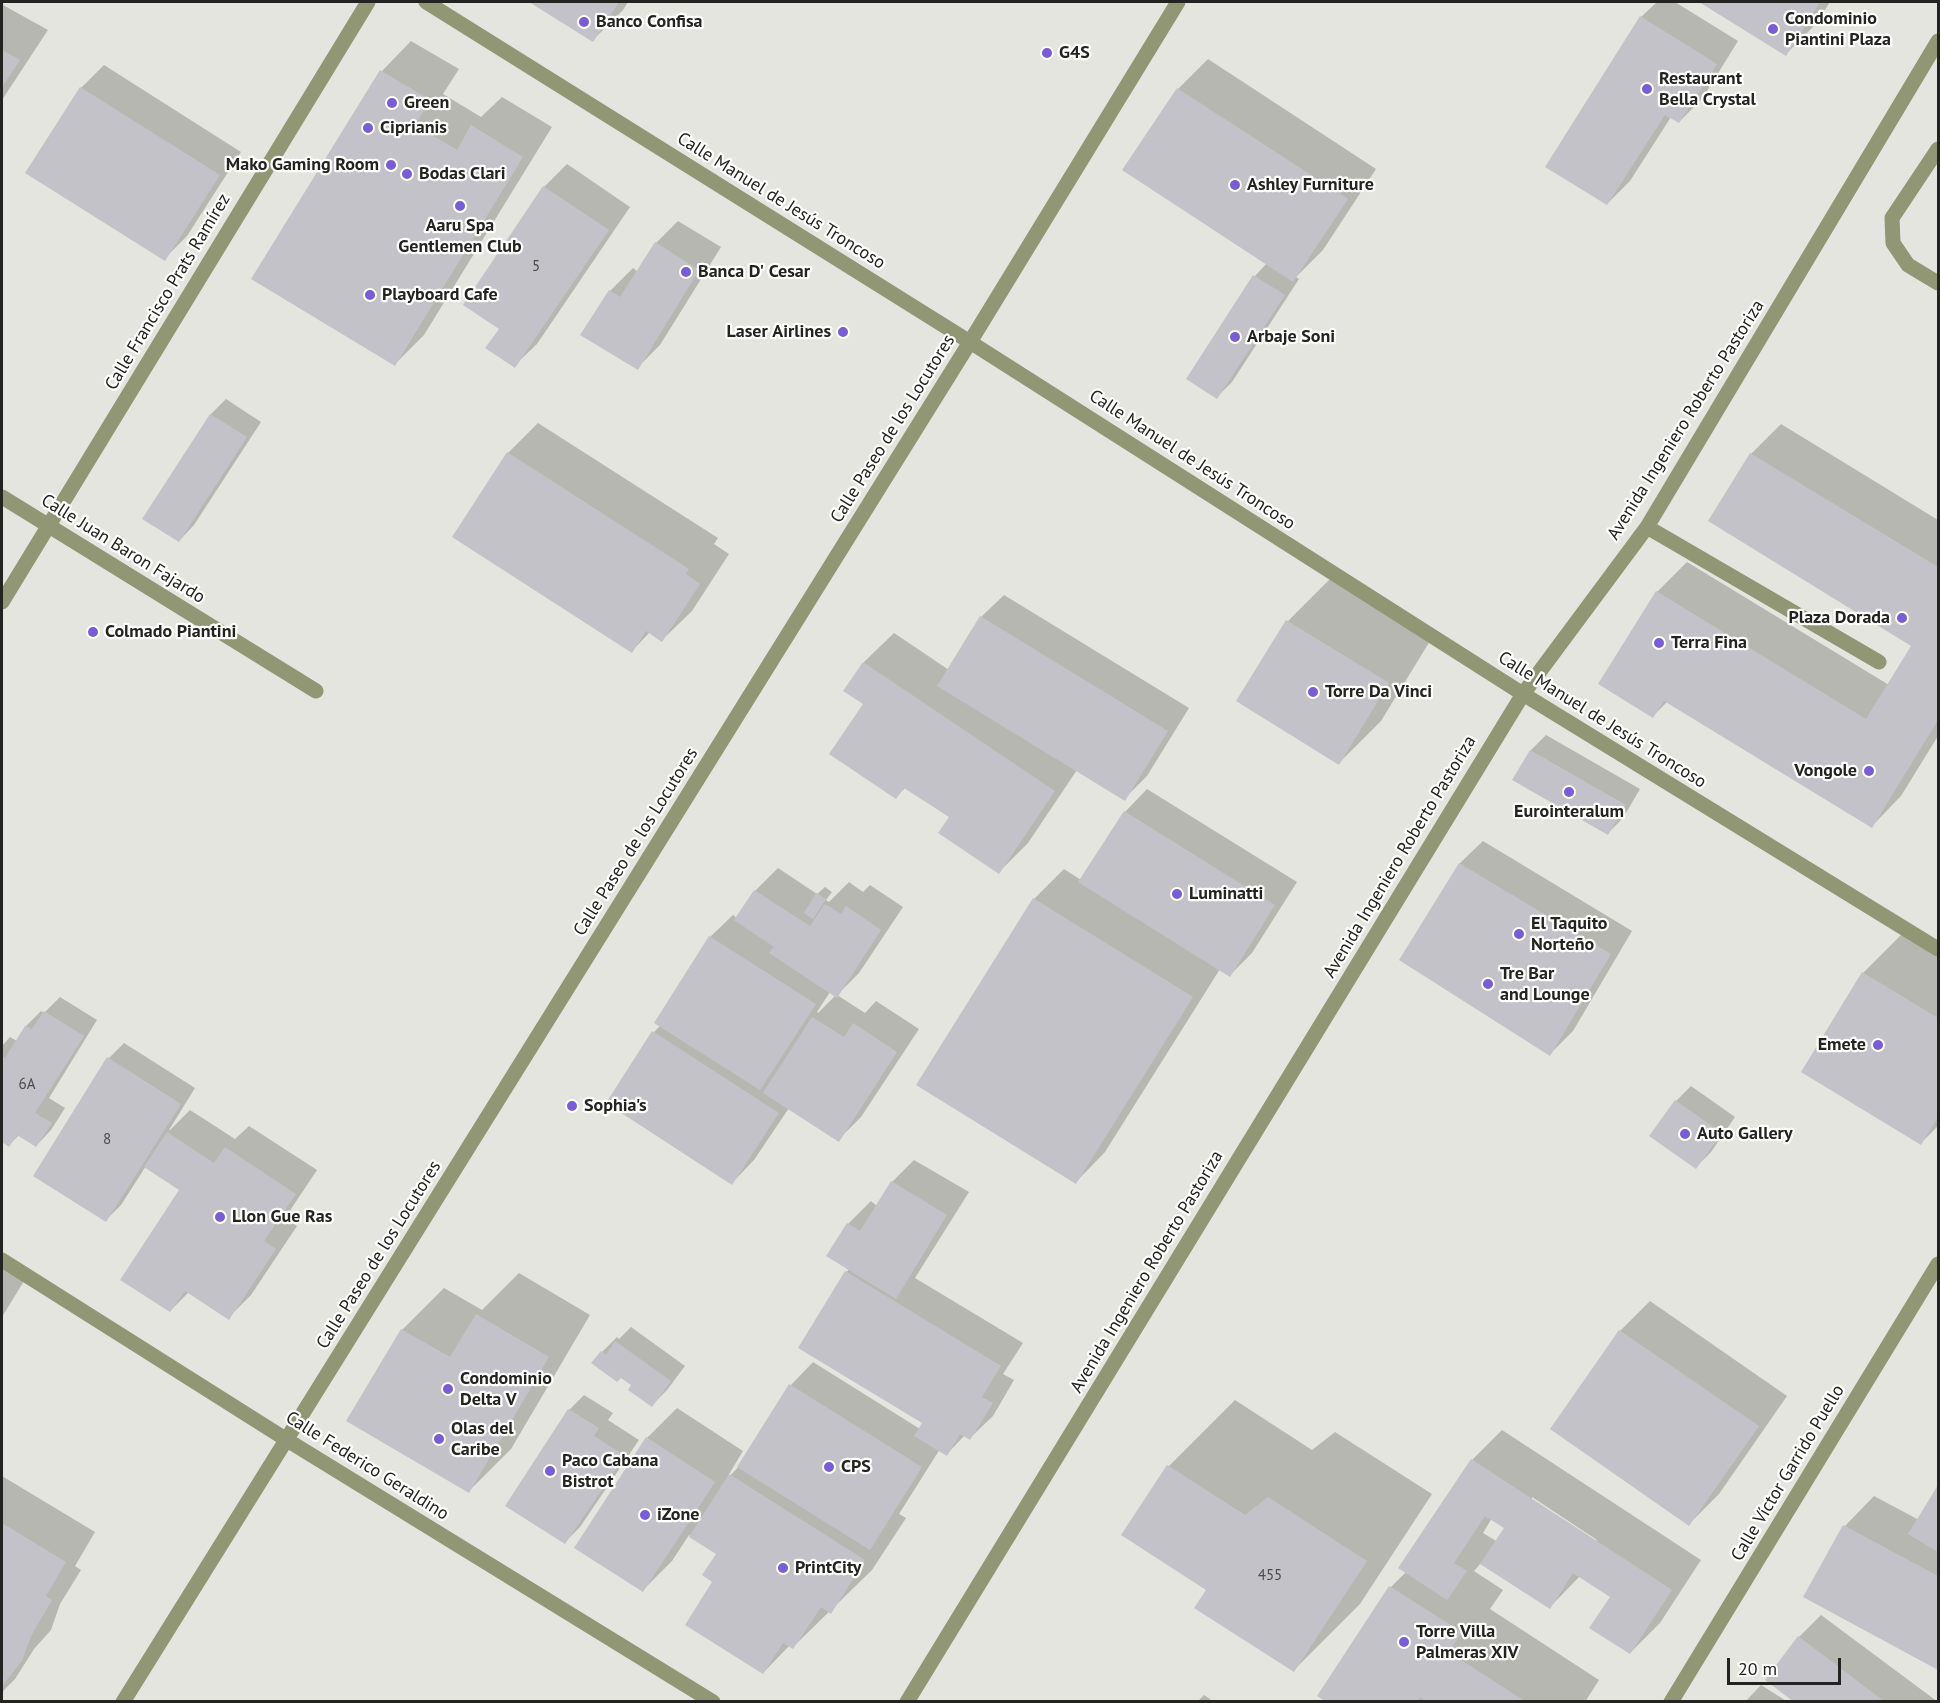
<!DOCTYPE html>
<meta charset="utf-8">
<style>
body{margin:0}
#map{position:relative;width:1940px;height:1703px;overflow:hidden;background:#e4e5de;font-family:"PT Sans",sans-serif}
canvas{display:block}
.frame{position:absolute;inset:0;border:3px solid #232421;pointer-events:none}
.scale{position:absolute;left:1727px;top:1658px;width:114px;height:27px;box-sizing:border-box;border:3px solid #232421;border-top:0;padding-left:8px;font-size:18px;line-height:21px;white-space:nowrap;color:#232421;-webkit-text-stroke:4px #fffffe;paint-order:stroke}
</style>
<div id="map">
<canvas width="1940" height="1703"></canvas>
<div class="frame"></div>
<div class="scale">20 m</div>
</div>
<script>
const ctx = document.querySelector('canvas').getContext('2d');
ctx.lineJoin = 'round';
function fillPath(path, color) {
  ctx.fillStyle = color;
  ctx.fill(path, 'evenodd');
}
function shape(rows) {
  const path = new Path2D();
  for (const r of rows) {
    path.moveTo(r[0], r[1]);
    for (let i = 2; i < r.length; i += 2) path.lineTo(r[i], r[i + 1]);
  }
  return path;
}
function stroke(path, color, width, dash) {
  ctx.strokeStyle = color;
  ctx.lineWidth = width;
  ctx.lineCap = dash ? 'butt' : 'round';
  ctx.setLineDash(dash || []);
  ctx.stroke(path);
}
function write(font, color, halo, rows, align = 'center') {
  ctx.font = font + ' "PT Sans",sans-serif';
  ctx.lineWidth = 4.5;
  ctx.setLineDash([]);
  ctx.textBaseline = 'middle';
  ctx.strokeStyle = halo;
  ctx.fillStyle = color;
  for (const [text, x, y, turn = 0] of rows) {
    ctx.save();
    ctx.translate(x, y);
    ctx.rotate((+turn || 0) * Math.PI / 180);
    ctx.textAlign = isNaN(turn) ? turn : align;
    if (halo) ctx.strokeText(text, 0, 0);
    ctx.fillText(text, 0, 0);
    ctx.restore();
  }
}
fillPath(shape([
 [2,2,4,2,3,5,48,30,2,100],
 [532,2,628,2,623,10,593,40],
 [1657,2,1675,2,1738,41,1702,99,1679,122,1671,117,1630,181,1607,204,1641,17],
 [1702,2,1830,2,1816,24,1786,54],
 [411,41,459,69,443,94,481,117,502,97,552,127,424,335,395,364,253,279,382,71],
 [1208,59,1376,169,1323,250,1296,277,1299,279,1232,382,1217,397,1188,379,1255,276,1267,263,1124,170,1178,89],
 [104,65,241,152,187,236,164,259,81,88],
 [567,164,630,207,537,344,514,366,501,328,544,187],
 [678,221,721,247,660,345,637,368,610,291,633,268,638,272,656,243],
 [226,399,261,422,194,525,179,541,144,518,211,414],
 [538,423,718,538,714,544,729,554,692,611,662,640,650,632,632,651,508,453],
 [1781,424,1938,520,1938,736,1901,796,1872,826,1668,701,1653,716,1600,684,1657,592,1687,562,1889,685,1913,645,1710,521,1751,454],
 [1330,579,1430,641,1381,721,1339,763,1288,621],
 [1004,595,1189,708,1147,776,1124,799,1077,770,1028,843,999,872,951,817,906,787,896,797,865,703,845,690,864,662,894,633,949,670,981,617],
 [1546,735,1640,789,1623,818,1608,833,1514,779,1531,750],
 [1147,789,1297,882,1252,953,1230,975,1220,969,1105,1152,1076,1182,918,1085,1034,899,1064,869,1081,880,1125,812],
 [1483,841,1632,931,1573,1031,1550,1054,1401,960,1460,863],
 [778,868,817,894,825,887,832,892,826,900,829,902,849,882,863,892,870,885,903,907,859,973,837,995,865,1013,876,1001,919,1029,861,1117,838,1140,789,1108,754,1160,732,1183,654,1032,661,1025,710,937,733,915,737,918,755,891],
 [830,992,836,995,818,1013,817,1012],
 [1905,931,1938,951,1938,1126,1921,1143,1803,1071,1863,973],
 [60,997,97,1020,49,1098,65,1108,51,1130,36,1146,19,1135,9,1145,2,1141,2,1046,10,1037,17,1041,26,1026,41,1011,44,1013],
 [124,1043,195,1088,169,1130,170,1130,190,1110,235,1139,249,1126,317,1170,285,1218,297,1226,251,1295,228,1318,189,1292,170,1311,181,1189,146,1166,121,1205,106,1220,35,1175,109,1058],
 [1691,1086,1735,1117,1711,1152,1696,1167,1676,1101],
 [914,1160,969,1192,915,1278,1023,1343,1003,1374,1014,1380,993,1416,970,1438,965,1435,947,1454,940,1449,899,1514,906,1518,872,1570,793,1647,790,1645,763,1673,715,1581,718,1553,689,1535,672,1561,643,1590,647,1438,677,1408,743,1451,728,1476,729,1477,740,1465,791,1385,813,1362,920,1429,924,1423,846,1272,850,1269,848,1224,871,1201,877,1206,892,1182],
 [2,1267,24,1281,2,1317],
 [519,1273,590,1315,511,1449,469,1491,402,1330,444,1288,482,1310],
 [1650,1301,1787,1396,1719,1494,1689,1524,1552,1429,1620,1331],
 [631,1327,685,1366,667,1390,652,1405,602,1352,617,1337,619,1339],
 [584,1395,613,1413,608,1420,639,1440,580,1527,565,1542,507,1506,569,1410],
 [1235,1400,1312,1450,1335,1432,1432,1494,1360,1604,1294,1670,1208,1590,1123,1535,1169,1466],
 [1502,1430,1701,1560,1660,1623,1630,1653,1612,1597,1580,1576,1550,1607,1481,1563,1474,1571,1503,1590,1490,1609,1599,1680,1585,1702,1329,1702,1319,1695,1391,1587,1406,1572,1472,1460],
 [1532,1497,1597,1540,1595,1542,1532,1501],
 [1492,1518,1506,1528,1496,1541,1483,1533],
 [2,1476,95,1532,75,1566,81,1570,60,1604,51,1630,34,1649,15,1679,2,1692],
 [1938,1488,1938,1668,1805,1597,1845,1526,1874,1496,1919,1520],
 [1821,1615,1938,1702,1797,1702,1799,1637],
 [1761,1685,1788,1702,1745,1702],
 [1204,1695,1214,1702,1197,1702]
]), '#0003');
fillPath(shape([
 [529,2,619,2,593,42],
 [1699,2,1820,2,1786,56],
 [1640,16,1717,64,1679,123,1665,115,1607,205,1545,167],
 [2,50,20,60,2,87],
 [380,70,430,100,415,125,457,150,471,125,523,157,395,366,251,279],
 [80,87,220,175,165,261,25,173],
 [1177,88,1348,199,1293,282,1122,170],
 [543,186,609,230,515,368,485,348,499,329,463,305],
 [655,242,699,270,638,370,580,335,609,290,620,297],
 [1253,275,1285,295,1217,399,1186,379],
 [210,414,247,437,179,542,142,519],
 [507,452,689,569,686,574,700,584,662,642,646,631,632,653,452,537],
 [1750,453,1938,567,1938,720,1872,828,1664,701,1653,718,1598,684,1656,591,1866,719,1911,646,1708,521],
 [980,616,1168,731,1125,801,937,686],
 [1286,620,1389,683,1339,765,1236,701],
 [863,662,1055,791,999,874,938,833,949,817,904,788,896,799,829,754,863,704,843,691],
 [1530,750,1626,805,1608,835,1512,780],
 [1124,811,1275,905,1230,977,1078,882],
 [1459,863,1611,954,1550,1056,1399,960],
 [754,890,810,926,825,904,841,914,846,906,881,930,837,998,769,953,774,947,734,920],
 [816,893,826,899,813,919,804,913],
 [1033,898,1193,997,1076,1184,916,1085],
 [709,936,816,1004,760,1090,654,1023],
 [1862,972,1938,1018,1938,1117,1921,1145,1801,1072],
 [44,1011,84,1036,35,1113,52,1123,36,1147,17,1135,9,1147,2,1142,2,1056,5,1058,25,1026,32,1029],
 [812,1017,844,1037,853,1023,897,1052,839,1142,763,1093],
 [652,1031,779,1113,732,1185,606,1103],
 [107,1057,181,1104,106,1222,33,1176],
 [1675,1100,1722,1133,1696,1169,1649,1136],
 [167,1132,214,1163,225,1147,296,1194,264,1241,276,1249,229,1320,185,1291,170,1312,120,1280,179,1190,144,1167],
 [891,1181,947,1215,896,1299,826,1256,847,1223,860,1231],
 [845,1271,1001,1366,982,1397,993,1403,970,1440,960,1434,947,1456,914,1436,922,1423,798,1348],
 [476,1314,549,1357,469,1493,346,1421,401,1329,450,1357],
 [1619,1330,1759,1426,1689,1526,1550,1429],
 [615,1341,671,1381,652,1407,628,1390,631,1385,621,1378,617,1382,591,1363,601,1351,606,1355],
 [789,1384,922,1467,870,1550,737,1467],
 [568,1409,599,1428,594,1436,625,1456,565,1544,505,1506],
 [646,1437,715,1482,643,1592,574,1548],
 [1471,1459,1672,1590,1630,1654,1589,1628,1610,1597,1573,1573,1550,1609,1480,1564,1504,1528,1485,1516,1454,1563,1467,1571,1447,1600,1398,1568],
 [1167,1465,1245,1515,1268,1497,1367,1561,1294,1672,1194,1608,1206,1590,1121,1535],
 [729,1474,865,1560,831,1614,821,1607,793,1649,783,1643,763,1674,685,1625,712,1582,702,1575,716,1554,689,1537],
 [1938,1485,1938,1552,1908,1534],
 [2,1523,66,1562,46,1596,52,1600,31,1636,22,1661,2,1686],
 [1843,1525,1938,1576,1938,1670,1803,1597],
 [1389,1586,1462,1632,1449,1652,1526,1702,1426,1702,1420,1697,1417,1702,1326,1702,1317,1696],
 [1798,1636,1885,1702,1794,1702,1765,1680]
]), '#c3c2c9');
stroke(shape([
 [426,2,970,342,1523,694,1938,949],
 [1938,149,1892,218,1893,243,1908,265,1938,283],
 [2,497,316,691],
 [1647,527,1879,662],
 [2,602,368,2],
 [2,1260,287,1440,713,1702],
 [123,1702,970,342,1178,2],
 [907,1702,1523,694,1647,527,1938,41],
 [1671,1702,1938,1264]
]), '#919674', 15);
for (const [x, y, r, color] of [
 [584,22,6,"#795dd8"],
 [1773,29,6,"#795dd8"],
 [1047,53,6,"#795dd8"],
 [1647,89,6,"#795dd8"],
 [392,103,6,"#795dd8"],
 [368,128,6,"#795dd8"],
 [391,165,6,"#795dd8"],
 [407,174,6,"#795dd8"],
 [1235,185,6,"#795dd8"],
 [460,206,6,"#795dd8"],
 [686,272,6,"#795dd8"],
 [370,295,6,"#795dd8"],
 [843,332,6,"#795dd8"],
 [1235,337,6,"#795dd8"],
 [1902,618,6,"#795dd8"],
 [93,632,6,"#795dd8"],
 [1659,643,6,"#795dd8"],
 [1313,692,6,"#795dd8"],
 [1869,771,6,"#795dd8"],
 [1569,792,6,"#795dd8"],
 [1177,894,6,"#795dd8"],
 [1519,934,6,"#795dd8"],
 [1488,984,6,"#795dd8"],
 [1878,1045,6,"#795dd8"],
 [572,1106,6,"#795dd8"],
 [1685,1134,6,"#795dd8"],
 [220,1217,6,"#795dd8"],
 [448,1389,6,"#795dd8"],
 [439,1439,6,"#795dd8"],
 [829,1467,6,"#795dd8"],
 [550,1471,6,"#795dd8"],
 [645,1515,6,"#795dd8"],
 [783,1568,6,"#795dd8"],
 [1404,1642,6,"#795dd8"]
]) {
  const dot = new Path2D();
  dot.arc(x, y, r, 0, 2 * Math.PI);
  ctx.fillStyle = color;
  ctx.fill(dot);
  stroke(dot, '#fffffe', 2);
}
write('15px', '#4b4c4b', null, [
 ["5",536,267],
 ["6A",27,1085],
 ["8",107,1140],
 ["455",1270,1576]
]);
write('bold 18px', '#232421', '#fffffe', [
 ["Condominio",1785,19],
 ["Piantini Plaza",1785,40],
 ["Banco Confisa",596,22],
 ["G4S",1059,53],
 ["Restaurant",1659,79],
 ["Bella Crystal",1659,100],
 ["Green",404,103],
 ["Ciprianis",380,128],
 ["Mako Gaming Room",379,165,"right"],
 ["Bodas Clari",419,174],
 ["Ashley Furniture",1247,185],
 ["Aaru Spa",460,226,"center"],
 ["Gentlemen Club",460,247,"center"],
 ["Banca D' Cesar",698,272],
 ["Playboard Cafe",382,295],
 ["Laser Airlines",831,332,"right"],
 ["Arbaje Soni",1247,337],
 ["Plaza Dorada",1890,618,"right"],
 ["Colmado Piantini",105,632],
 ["Terra Fina",1671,643],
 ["Torre Da Vinci",1325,692],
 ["Vongole",1857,771,"right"],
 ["Eurointeralum",1569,812,"center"],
 ["Luminatti",1189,894],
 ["El Taquito",1531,924],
 ["Norteño",1531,945],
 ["Tre Bar",1500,974],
 ["and Lounge",1500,995],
 ["Emete",1866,1045,"right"],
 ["Sophia's",584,1106],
 ["Auto Gallery",1697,1134],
 ["Llon Gue Ras",232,1217],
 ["Condominio",460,1379],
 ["Delta V",460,1400],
 ["Olas del",451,1429],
 ["Caribe",451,1450],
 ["Paco Cabana",562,1461],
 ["Bistrot",562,1482],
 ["CPS",841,1467],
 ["iZone",657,1515],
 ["PrintCity",795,1568],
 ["Torre Villa",1416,1632],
 ["Palmeras XIV",1416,1653]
], 'left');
write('18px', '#232421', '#fffffe', [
 ["Calle Manuel de Jesús Troncoso",781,201,32],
 ["Calle Francisco Prats Ramírez",168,292,-59],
 ["Avenida Ingeniero Roberto Pastoriza",1686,420,-58],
 ["Calle Paseo de los Locutores",893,429,-58],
 ["Calle Manuel de Jesús Troncoso",1192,460,33],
 ["Calle Juan Baron Fajardo",123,549,32],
 ["Calle Manuel de Jesús Troncoso",1602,720,32],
 ["Calle Paseo de los Locutores",636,842,-58],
 ["Avenida Ingeniero Roberto Pastoriza",1400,857,-59],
 ["Calle Paseo de los Locutores",379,1255,-58],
 ["Avenida Ingeniero Roberto Pastoriza",1147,1272,-59],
 ["Calle Federico Geraldino",367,1466,32],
 ["Calle Víctor Garrido Puello",1788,1473,-59]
]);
</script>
